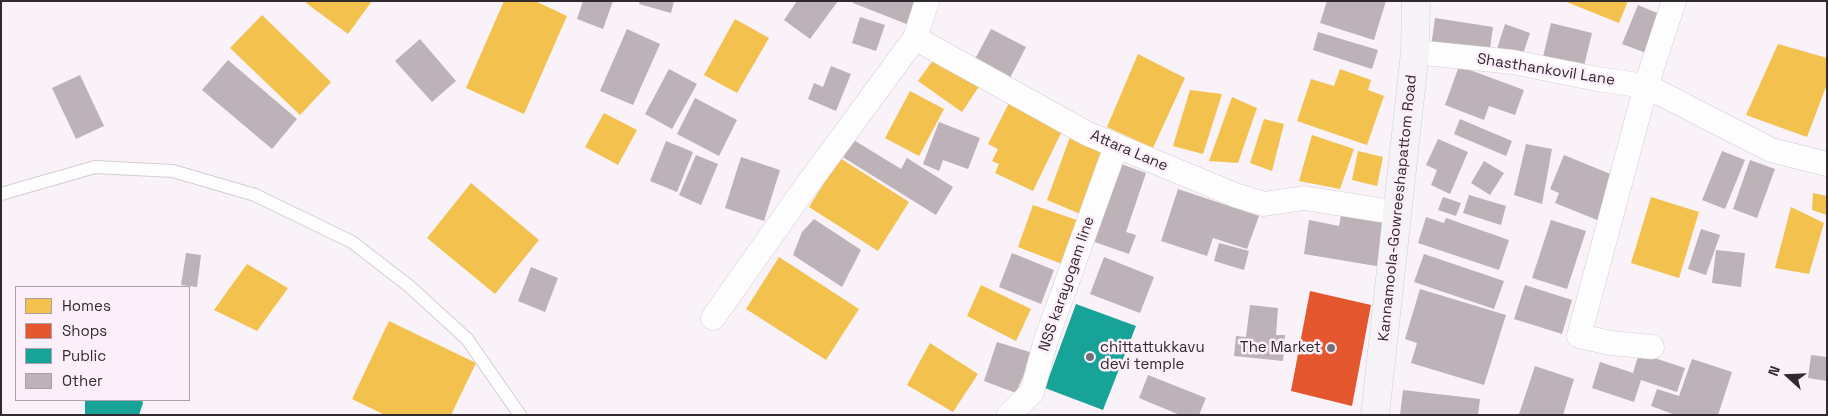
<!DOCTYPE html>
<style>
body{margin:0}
#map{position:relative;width:1828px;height:416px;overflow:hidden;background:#f9f2f8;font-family:"Space Grotesk",sans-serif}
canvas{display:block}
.frame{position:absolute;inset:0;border:2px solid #312930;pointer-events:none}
.legend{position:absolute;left:15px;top:286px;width:175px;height:115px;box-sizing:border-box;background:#fceffa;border:1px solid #aba0a9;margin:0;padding:6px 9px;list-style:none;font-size:15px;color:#312930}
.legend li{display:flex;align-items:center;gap:10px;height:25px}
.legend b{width:25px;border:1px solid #aba0a9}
.north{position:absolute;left:1763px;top:351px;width:50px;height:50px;-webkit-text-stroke:4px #fceffa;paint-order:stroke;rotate:290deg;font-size:14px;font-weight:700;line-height:20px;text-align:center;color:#312930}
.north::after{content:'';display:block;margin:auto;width:18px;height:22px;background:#312930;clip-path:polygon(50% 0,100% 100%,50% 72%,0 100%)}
</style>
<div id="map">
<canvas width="1828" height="416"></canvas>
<div class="frame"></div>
<ul class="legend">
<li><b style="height:14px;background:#f2c14e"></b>Homes</li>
<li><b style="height:14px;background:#e4572e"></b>Shops</li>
<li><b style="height:14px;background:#17a398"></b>Public</li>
<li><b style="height:14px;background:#bcb2b7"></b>Other</li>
</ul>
<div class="north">N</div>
</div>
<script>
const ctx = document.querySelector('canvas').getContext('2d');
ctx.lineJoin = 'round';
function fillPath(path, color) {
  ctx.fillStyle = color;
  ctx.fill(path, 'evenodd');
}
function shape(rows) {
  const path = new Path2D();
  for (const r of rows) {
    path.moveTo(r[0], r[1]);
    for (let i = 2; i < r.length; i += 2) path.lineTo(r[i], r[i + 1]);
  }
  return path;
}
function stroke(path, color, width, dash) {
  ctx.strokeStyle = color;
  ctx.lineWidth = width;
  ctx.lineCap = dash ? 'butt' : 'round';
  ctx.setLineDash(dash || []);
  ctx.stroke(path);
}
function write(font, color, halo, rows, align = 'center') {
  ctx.font = font + ' "Space Grotesk",sans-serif';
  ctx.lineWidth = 5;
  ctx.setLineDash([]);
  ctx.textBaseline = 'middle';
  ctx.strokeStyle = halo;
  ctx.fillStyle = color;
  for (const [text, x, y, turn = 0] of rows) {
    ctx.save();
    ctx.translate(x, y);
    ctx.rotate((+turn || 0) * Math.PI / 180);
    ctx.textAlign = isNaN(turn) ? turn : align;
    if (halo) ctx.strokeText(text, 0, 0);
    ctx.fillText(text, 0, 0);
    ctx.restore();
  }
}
fillPath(shape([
 [307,1,372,1,348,34,306,3],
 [504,1,535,1,567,16,524,114,466,88],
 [1564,1,1628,1,1619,23],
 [262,15,331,82,300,115,230,48],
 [735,19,769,38,737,93,704,75],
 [1778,44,1827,58,1827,84,1807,137,1746,115],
 [1138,54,1185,78,1153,148,1107,127],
 [936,56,980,85,962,112,918,81],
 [1340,69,1371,80,1368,90,1384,96,1367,145,1297,121,1311,79,1334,86],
 [1190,90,1222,94,1203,154,1173,146],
 [910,91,944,109,919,156,885,138],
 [1232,97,1257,108,1238,163,1209,161],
 [1009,103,1063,129,1033,191,995,173,999,164,992,161,998,149,988,144],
 [604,113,637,130,618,165,585,147],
 [1264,119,1284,124,1272,171,1250,163],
 [1312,135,1354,149,1340,189,1299,181],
 [1070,137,1110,152,1085,216,1047,200],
 [1358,151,1383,157,1377,186,1352,180],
 [840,158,909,202,878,251,809,207],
 [471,183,539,240,495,294,427,238],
 [1813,193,1827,196,1827,215,1812,210],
 [1651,197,1699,212,1679,278,1631,263],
 [1033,205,1077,220,1062,264,1018,247],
 [1791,207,1824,223,1809,274,1775,268],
 [779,257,859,309,826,360,746,309],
 [247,264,288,288,257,331,214,310],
 [981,285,1031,309,1016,341,967,316],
 [389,321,476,363,451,415,385,415,352,399],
 [930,343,978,374,953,412,907,385]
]), '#f2c14e');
fillPath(shape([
 [1310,291,1371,305,1352,406,1291,391]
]), '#e4572e');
fillPath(shape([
 [1076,304,1136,326,1103,410,1045,388],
 [85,400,142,400,143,403,139,415,85,415]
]), '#17a398');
fillPath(shape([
 [583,1,613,1,603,29,577,19],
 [640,1,674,1,671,13,639,4],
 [797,1,838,1,810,39,784,20],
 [853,1,918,1,909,25,853,3],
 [1327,1,1386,1,1374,40,1320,23],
 [1638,5,1662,15,1646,53,1622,44],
 [860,17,885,25,876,51,852,43],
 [1435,18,1493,27,1489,56,1431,47],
 [1551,23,1592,33,1583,70,1542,61],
 [1505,24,1530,33,1522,57,1497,49],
 [627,29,660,44,633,105,600,91],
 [991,29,1026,47,1009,80,974,61],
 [1318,32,1378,50,1372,69,1313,50],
 [420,39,456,81,432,102,395,61],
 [228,60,297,119,272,149,202,90],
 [831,66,851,74,836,111,808,99,814,83,823,87],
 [1459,66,1524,90,1515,115,1489,106,1484,120,1445,105],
 [669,69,697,84,672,129,645,114],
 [80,75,104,126,76,139,52,88],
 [695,98,737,120,719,156,677,134],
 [1460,119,1512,141,1506,156,1454,134],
 [939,122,980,138,968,169,943,160,939,171,923,164],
 [852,139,901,169,907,158,953,187,936,215,841,156],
 [1438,139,1468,152,1450,194,1431,185,1437,170,1426,165],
 [666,141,693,152,677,192,650,181],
 [1526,144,1552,149,1542,204,1514,195],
 [1722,151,1745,160,1725,209,1702,200],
 [696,155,718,164,701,205,679,195],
 [1564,155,1620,178,1602,222,1555,203,1559,193,1550,189],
 [741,157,780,170,764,221,725,208],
 [1750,160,1775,169,1757,218,1733,209],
 [1113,161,1146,173,1126,232,1136,235,1129,254,1086,239],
 [1484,161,1504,173,1490,195,1471,183],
 [1178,189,1259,216,1247,249,1213,238,1207,256,1161,241],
 [1469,195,1506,206,1501,225,1463,213],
 [1443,197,1461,203,1456,216,1438,210],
 [1342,210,1388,218,1382,267,1304,254,1309,220,1339,226],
 [1426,217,1444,223,1446,218,1509,240,1499,270,1418,243],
 [814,219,861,250,842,287,793,255,802,232],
 [1551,220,1586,231,1567,289,1532,278],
 [1701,229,1720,235,1706,275,1688,269],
 [1219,243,1249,251,1244,270,1214,261],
 [1716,250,1745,253,1741,287,1712,283],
 [186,253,201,255,197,287,181,285],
 [1012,253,1054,270,1041,304,999,287],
 [1424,254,1504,281,1494,309,1414,282],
 [1104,257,1154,277,1140,313,1090,294],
 [531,267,558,278,545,312,518,301],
 [1525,285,1572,300,1562,334,1514,319],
 [1420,289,1506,315,1484,385,1411,363,1417,343,1405,339],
 [1250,305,1278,308,1276,335,1285,335,1283,361,1234,356,1236,336,1246,337],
 [997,342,1033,353,1016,393,984,381],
 [1639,353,1685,368,1677,392,1641,380,1634,402,1592,388,1600,362,1633,373],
 [1811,355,1827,357,1827,381,1808,378],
 [1692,359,1732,372,1718,415,1675,415,1651,406,1657,389,1679,396],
 [1535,366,1574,379,1563,415,1519,414],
 [1148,375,1206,398,1199,415,1180,415,1139,398],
 [1403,390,1480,399,1478,415,1400,415]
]), '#bcb2b7');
const service = shape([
 [1,194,95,167,173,171,255,195,352,242,409,286,467,339,520,415]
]);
const minor = shape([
 [927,1,915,38,1088,134,1235,195,1264,204,1304,198,1399,213],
 [1415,52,1513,62,1597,79,1646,86,1771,150,1827,164],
 [713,318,797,199,915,38],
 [1652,347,1611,343,1579,336,1646,86,1674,1],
 [1009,415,1032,392,1046,340,1116,146]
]);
const secondary = shape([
 [1375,415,1415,52,1416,1]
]);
stroke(service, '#d4cdd3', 14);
stroke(minor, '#d4cdd3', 25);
stroke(secondary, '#d4cdd3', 29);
stroke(service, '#fefdfe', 12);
stroke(minor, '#fefdfe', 24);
stroke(secondary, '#f5f3f6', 28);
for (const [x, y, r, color] of [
 [1331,348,5,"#776f76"],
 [1090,357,5,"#776f76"]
]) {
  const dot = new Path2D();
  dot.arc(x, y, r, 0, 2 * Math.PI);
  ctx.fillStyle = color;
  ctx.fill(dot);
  stroke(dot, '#fceffa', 2);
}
write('15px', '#312930', '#fceffa', [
 ["Shasthankovil Lane",1546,70,9],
 ["Attara Lane",1129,151,23],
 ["Kannamoola-Gowreeshapattom Road",1398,208,-84],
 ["NSS karayogam line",1067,284,-71]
]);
write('15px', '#312930', '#fceffa', [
 ["chittattukkavu",1100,348],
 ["devi temple",1100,365],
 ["The Market",1321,348,"right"]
], 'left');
</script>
